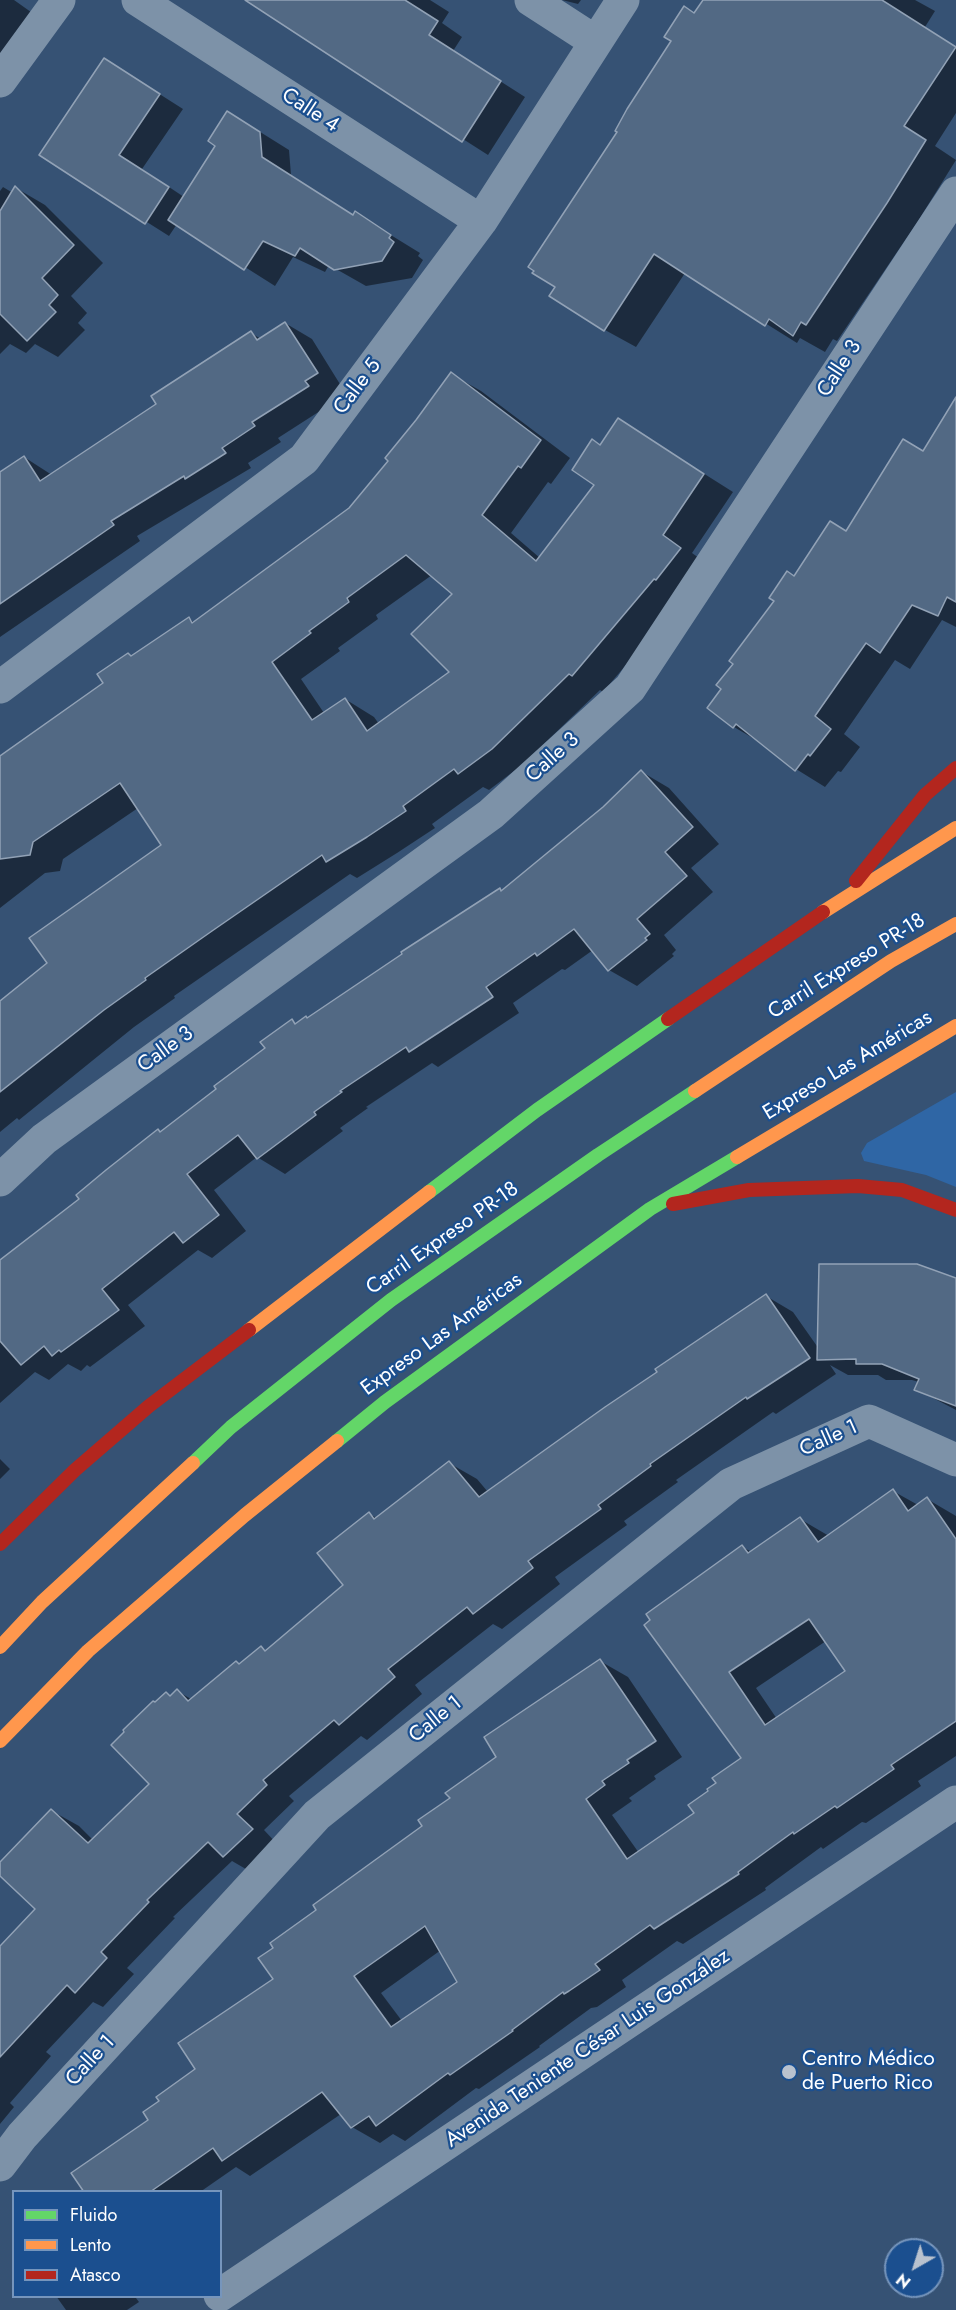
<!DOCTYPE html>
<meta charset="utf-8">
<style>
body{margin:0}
#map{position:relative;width:956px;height:2310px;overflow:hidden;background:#365274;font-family:Jost,sans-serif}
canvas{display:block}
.legend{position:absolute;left:12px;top:2190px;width:210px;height:108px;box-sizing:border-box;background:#1b4f8f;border:2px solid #7695bc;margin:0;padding:8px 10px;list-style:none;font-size:18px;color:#fff}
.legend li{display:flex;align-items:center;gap:12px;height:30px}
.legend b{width:30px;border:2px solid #7695bc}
.north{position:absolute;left:884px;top:2238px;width:60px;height:60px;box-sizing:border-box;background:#1b4f8f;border:2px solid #7695bc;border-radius:50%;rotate:219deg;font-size:16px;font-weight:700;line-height:24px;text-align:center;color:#fff}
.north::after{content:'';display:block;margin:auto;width:21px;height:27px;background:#b9c2ce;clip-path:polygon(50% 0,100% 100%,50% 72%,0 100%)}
</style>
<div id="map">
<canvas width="956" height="2310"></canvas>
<ul class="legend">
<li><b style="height:8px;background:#63d668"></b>Fluido</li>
<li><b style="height:8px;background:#ff974d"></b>Lento</li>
<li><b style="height:8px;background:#b3261e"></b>Atasco</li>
</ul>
<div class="north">N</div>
</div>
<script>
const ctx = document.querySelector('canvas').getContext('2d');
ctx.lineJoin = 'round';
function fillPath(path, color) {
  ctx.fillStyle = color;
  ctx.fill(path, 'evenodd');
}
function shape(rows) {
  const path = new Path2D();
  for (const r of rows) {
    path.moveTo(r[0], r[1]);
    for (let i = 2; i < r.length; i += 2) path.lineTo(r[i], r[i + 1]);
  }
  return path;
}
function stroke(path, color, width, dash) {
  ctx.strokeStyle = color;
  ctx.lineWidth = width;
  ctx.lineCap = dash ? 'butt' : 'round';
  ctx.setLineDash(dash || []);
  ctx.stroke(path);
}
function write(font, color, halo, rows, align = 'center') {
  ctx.font = font + ' Jost,sans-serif';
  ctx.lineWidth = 4.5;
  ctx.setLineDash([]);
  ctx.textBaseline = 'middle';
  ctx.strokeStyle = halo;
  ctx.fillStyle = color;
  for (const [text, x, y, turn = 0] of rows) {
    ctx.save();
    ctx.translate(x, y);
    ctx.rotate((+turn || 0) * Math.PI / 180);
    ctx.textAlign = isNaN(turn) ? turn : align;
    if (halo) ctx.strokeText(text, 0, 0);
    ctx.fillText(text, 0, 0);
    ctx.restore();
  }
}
fillPath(shape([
 [956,1092,956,1187,926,1175,864,1161,861,1153,867,1143]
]), '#2f66a5');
fillPath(shape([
 [0,0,14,0,38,17,0,78],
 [245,0,430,0,449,12,442,23,462,37,453,51,525,97,488,155],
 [562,0,581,0,578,4],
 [704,0,915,0,935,11,925,27,956,47,956,113,935,146,956,160,918,221,837,341,833,339,825,352,800,338,797,343,685,273,636,347,605,330,695,14],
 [128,74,183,109,142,169,184,197,257,130,289,150,291,175,354,216,355,213,420,253,418,256,423,260,412,278,366,286,329,265,325,272,293,257,275,286,177,224,169,236,41,155],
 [3,187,13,193,16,188,45,205,103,263,71,296,87,313,78,323,85,330,58,357,35,344,26,353,10,344,0,354,0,191],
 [285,323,312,339,343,389,334,402,278,438,281,442,248,463,251,468,137,536,140,541,0,637,0,474,24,457,52,475,158,405,251,333,261,339],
 [451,374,481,391,570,458,551,484,548,482,511,533,540,558,596,484,601,446,619,420,733,492,692,553,710,566,603,692,600,690,522,765,489,790,483,787,432,824,435,828,397,853,357,878,350,874,174,996,175,998,134,1027,19,1120,17,1118,0,1132,0,1003,50,963,163,846,138,808,63,859,60,871,45,873,0,908,0,758,105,684,132,657,189,619,195,623,350,509,390,460],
 [432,575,455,593,451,672,379,724,374,717,345,699,324,713,301,679,340,651,338,648,378,619,376,615],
 [956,433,956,627,942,620,910,669,895,660,844,734,860,747,841,772,838,771,825,787,796,769,763,744,734,727,795,578,847,533,924,452],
 [642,772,669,788,719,844,691,868,713,892,664,935,676,950,672,954,674,956,637,986,609,970,593,950,565,970,562,969,513,1003,519,1013,438,1067,432,1063,366,1107,368,1108,340,1128,343,1131,285,1174,257,1157,214,1190,246,1231,212,1258,198,1250,128,1305,145,1326,90,1367,87,1365,81,1371,68,1364,49,1380,35,1372,0,1403,0,1261,81,1200,161,1133,218,1089,267,1048,292,1021,297,1024,309,1019,500,890,503,892,604,808],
 [956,1280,956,1410,916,1389,919,1382,912,1380,886,1380,878,1375,848,1375,830,1365,836,1374,776,1414,773,1412,676,1480,678,1482,624,1521,627,1525,555,1577,560,1584,502,1629,493,1624,415,1685,422,1694,367,1740,361,1736,289,1796,294,1801,264,1830,279,1846,251,1872,232,1861,173,1917,175,1918,127,1968,134,1974,103,2007,93,2002,46,2052,51,2056,10,2103,14,2107,0,2124,0,1948,37,1909,0,1874,0,1864,52,1811,79,1826,93,1840,151,1784,171,1697,177,1691,191,1699,241,1665,261,1648,267,1651,345,1586,369,1514,377,1518,449,1463,477,1479,488,1492,766,1296,793,1312,819,1349],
 [0,1459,10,1469,0,1479],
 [893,1491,918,1505,927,1499,956,1516,956,1756,918,1781,921,1786,866,1823,862,1822,823,1849,821,1847,765,1888,766,1890,683,1944,677,1941,622,1980,626,1987,597,2007,591,2008,539,2046,540,2047,479,2089,476,2088,405,2141,393,2134,380,2143,352,2127,341,2114,250,2176,236,2167,200,2192,86,2192,197,2070,275,1979,318,1910,424,1826,600,1661,628,1677,682,1757,654,1776,656,1779,629,1798,632,1801,612,1815,639,1853,696,1813,718,1783,743,1759,646,1625,742,1547,752,1552,800,1519,829,1536],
 [826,1641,847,1671,777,1719,756,1688],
 [441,1950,459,1983,402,2021,381,1993],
 [56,2296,138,2296,136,2298,139,2302,127,2310,66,2310]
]), '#0007');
const building = shape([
 [245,0,405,0,438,21,429,35,501,81,462,142,245,0],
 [703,0,882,0,956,47,904,126,926,140,887,203,806,325,801,322,793,336,769,319,765,326,654,254,604,331,549,296,555,287,532,273,534,271,528,267,617,132,615,131,627,109,671,41,664,37,684,6,694,13,703,0],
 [104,58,160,94,119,155,169,187,145,224,39,155,104,58],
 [227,111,260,132,262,157,353,215,355,211,391,235,389,238,394,242,382,261,334,270,300,248,295,256,263,241,244,270,168,220,215,146,208,141,227,111],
 [15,186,74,245,42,278,58,295,49,305,56,312,27,341,0,314,0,211,15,186],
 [285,322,318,373,305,381,309,386,252,422,255,426,222,448,226,453,185,479,184,476,111,521,114,525,0,604,0,472,24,456,40,481,156,404,151,396,251,331,257,340,285,322],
 [451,372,541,440,521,468,518,466,482,515,536,561,594,485,572,470,592,439,600,445,618,418,704,474,663,535,681,548,656,580,654,579,572,676,569,674,492,749,458,774,454,769,403,806,406,811,367,837,326,862,322,855,212,931,145,978,146,980,104,1010,0,1092,0,1001,47,963,29,938,161,845,120,783,33,842,30,855,0,859,0,756,103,683,97,674,128,653,131,656,189,617,192,623,349,508,388,461,385,458,416,420,451,372],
 [406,555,452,594,411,634,449,672,367,731,345,698,312,720,272,662,311,633,309,631,349,602,347,598,406,555],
 [956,397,956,602,947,597,938,616,912,605,880,653,866,643,815,716,831,729,810,756,808,754,795,771,736,724,733,728,707,708,721,689,716,685,733,664,729,661,774,601,769,598,787,571,794,576,830,521,846,531,903,439,923,451,956,397],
 [641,770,693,827,665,852,687,876,637,919,650,934,645,938,647,940,608,971,574,929,537,956,535,953,486,987,493,997,409,1052,406,1047,340,1091,342,1092,314,1112,316,1115,257,1159,238,1135,187,1174,219,1215,183,1243,174,1232,102,1289,119,1310,61,1352,59,1350,52,1356,44,1346,21,1365,0,1341,0,1260,79,1199,76,1195,106,1170,158,1129,160,1132,216,1089,214,1086,265,1048,260,1042,292,1019,295,1024,306,1016,307,1018,402,954,401,952,500,888,501,891,603,807,641,770],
 [819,1264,917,1264,956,1278,956,1406,914,1390,919,1379,882,1364,856,1364,856,1359,817,1360,819,1264],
 [766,1294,810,1358,747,1399,746,1397,650,1464,651,1466,598,1505,601,1509,528,1561,533,1568,473,1614,467,1607,388,1669,395,1677,339,1725,334,1720,263,1780,267,1785,237,1814,253,1829,223,1857,208,1842,147,1900,149,1902,101,1952,107,1958,75,1993,67,1985,0,2057,0,1946,35,1909,0,1876,0,1862,51,1809,88,1843,149,1784,111,1745,124,1732,123,1730,153,1701,155,1702,166,1692,170,1696,177,1689,188,1701,236,1661,239,1664,261,1646,265,1651,343,1585,317,1553,369,1512,374,1519,449,1461,479,1497,605,1407,657,1372,655,1369,766,1294],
 [893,1489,908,1511,927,1497,956,1539,956,1721,891,1765,894,1769,837,1808,835,1806,794,1834,793,1832,738,1872,739,1874,654,1929,650,1925,595,1964,600,1970,569,1991,564,1994,563,1992,512,2030,513,2031,450,2075,448,2073,376,2126,369,2116,351,2128,322,2092,222,2161,213,2148,150,2192,84,2192,71,2173,148,2120,143,2112,159,2101,156,2097,195,2069,178,2043,273,1979,258,1958,273,1948,270,1943,316,1910,313,1905,422,1826,418,1820,450,1798,445,1793,496,1757,484,1737,600,1659,656,1741,627,1760,629,1763,602,1781,605,1785,586,1799,627,1859,694,1813,688,1805,708,1791,707,1789,716,1783,712,1778,741,1758,644,1625,650,1620,646,1614,742,1545,748,1553,800,1517,818,1542,893,1489],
 [809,1619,845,1671,765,1725,729,1672,809,1619],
 [425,1926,457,1982,391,2027,354,1976,425,1926]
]);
fillPath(building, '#526984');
stroke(building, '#92a2b6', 1.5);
stroke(shape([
 [138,0,481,221],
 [531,0,596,42],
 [0,81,59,0],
 [0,687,304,459,481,221,623,0],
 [0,1180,44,1139,491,814,630,688,956,193],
 [0,2165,22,2136,317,1815,731,1484,869,1421,956,1460],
 [220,2295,956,1802]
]), '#7d92a8', 33);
stroke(shape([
 [429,1192,537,1110,668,1019],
 [337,1441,385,1402,650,1209,737,1157],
 [193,1463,231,1427,391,1300,598,1155,695,1091]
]), '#63d668', 14);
stroke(shape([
 [823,912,956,828],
 [695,1091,891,961,956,924],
 [737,1157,956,1026],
 [249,1330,429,1192],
 [0,1647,42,1602,193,1463],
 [0,1741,88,1651,245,1515,337,1441]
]), '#ff974d', 14);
stroke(shape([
 [856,881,925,795,956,768],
 [668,1019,823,912],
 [673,1204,749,1190,858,1186,902,1190,956,1210],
 [0,1544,75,1470,149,1406,249,1330]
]), '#b3261e', 14);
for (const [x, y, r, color] of [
 [789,2072,8,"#b9c2ce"]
]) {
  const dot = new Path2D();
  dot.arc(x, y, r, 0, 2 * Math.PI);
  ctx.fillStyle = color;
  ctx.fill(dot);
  stroke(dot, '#1b4f8f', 2);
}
write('21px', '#fff', '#1b4f8f', [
 ["Calle 4",310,111,33],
 ["Calle 3",840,369,-57],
 ["Calle 5",358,387,-53],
 ["Calle 3",553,758,-42],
 ["Carril Expreso PR-18",847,967,-32],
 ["Calle 3",166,1050,-36],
 ["Expreso Las Américas",848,1066,-31],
 ["Carril Expreso PR-18",443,1239,-35],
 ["Expreso Las Américas",442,1335,-36],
 ["Calle 1",829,1439,-24],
 ["Calle 1",436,1720,-39],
 ["Avenida Teniente César Luis González",588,2049,-34],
 ["Calle 1",91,2061,-47]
]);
write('21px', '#fff', '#1b4f8f', [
 ["Centro Médico",802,2060],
 ["de Puerto Rico",802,2084]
], 'left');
</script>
